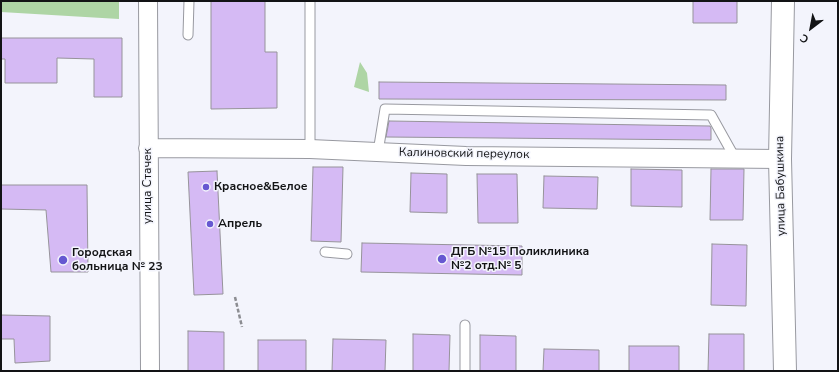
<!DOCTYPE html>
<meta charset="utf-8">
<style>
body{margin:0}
#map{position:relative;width:839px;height:372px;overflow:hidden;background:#f3f4fc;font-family:"Nunito Sans",sans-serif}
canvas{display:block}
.frame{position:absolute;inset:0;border:2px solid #121315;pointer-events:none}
.north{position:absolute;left:791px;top:8px;width:40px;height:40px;-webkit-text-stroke:3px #f3f4fc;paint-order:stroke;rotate:212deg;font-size:11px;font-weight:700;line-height:16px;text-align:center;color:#121315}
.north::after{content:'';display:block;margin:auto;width:14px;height:18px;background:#121315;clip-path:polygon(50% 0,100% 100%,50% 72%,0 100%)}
</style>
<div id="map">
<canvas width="839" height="372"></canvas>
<div class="frame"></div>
<div class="north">С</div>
</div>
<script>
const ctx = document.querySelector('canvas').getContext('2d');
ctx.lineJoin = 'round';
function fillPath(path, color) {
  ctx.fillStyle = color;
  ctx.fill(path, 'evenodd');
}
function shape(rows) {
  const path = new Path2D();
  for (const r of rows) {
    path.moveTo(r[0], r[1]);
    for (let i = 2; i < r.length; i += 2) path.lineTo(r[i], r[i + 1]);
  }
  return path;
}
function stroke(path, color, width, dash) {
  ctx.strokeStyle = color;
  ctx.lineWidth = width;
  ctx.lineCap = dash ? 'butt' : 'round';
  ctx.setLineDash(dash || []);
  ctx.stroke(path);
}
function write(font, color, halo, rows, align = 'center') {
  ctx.font = font + ' "Nunito Sans",sans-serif';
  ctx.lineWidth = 3;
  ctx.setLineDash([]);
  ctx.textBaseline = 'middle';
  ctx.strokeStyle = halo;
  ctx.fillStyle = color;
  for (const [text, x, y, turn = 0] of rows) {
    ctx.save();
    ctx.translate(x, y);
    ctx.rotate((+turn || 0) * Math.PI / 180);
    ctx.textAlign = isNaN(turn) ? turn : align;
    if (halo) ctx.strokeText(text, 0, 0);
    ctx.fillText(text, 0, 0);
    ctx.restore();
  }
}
fillPath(shape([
 [1,1,119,1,119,19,1,12],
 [360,62,367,73,369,92,354,87]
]), '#aed5a5');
const building = shape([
 [211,1,265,1,265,52,277,52,277,108,211,109,211,1],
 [693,1,737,1,737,23,693,23,693,1],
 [1,38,122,38,122,97,94,97,94,59,57,58,57,83,5,83,5,59,1,59,1,38],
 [379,82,726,85,726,100,379,99,379,82],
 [389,121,710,126,711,128,711,140,386,137,389,121],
 [313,167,343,167,341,242,311,241,313,167],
 [631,169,682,170,682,207,631,206,631,169],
 [711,169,744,169,743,220,710,220,711,169],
 [217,171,223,294,194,295,188,172,217,171],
 [411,173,447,174,447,213,410,212,411,173],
 [477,174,517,174,518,223,478,223,477,174],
 [544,176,598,177,597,209,543,208,544,176],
 [1,185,87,185,88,272,51,272,46,210,1,209,1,185],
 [362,243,522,246,522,275,361,272,362,243],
 [712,244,747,245,746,306,711,305,712,244],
 [1,315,50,316,50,361,15,363,14,339,1,339,1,315],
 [188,331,224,332,224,371,188,371,188,331],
 [413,334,450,335,449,371,413,371,413,334],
 [709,334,744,334,744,371,708,371,709,334],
 [480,335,516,336,516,371,480,371,480,335],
 [333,339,386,340,385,371,332,371,333,339],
 [258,340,306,340,306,371,258,371,258,340],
 [629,346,679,346,679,371,629,371,629,346],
 [544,349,599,350,599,371,543,371,544,349]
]);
fillPath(building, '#d5baf4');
stroke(building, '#96939a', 1);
const service = shape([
 [310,1,310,149],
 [188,35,189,1],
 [378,152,385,109,711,115,735,158],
 [325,252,347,254],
 [465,371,465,325]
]);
const minor = shape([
 [148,1,150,371],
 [148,148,310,149,466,156,780,159]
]);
const tertiary = shape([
 [783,1,780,159,785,371]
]);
stroke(service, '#9899a0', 11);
stroke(minor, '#9899a0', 20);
stroke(tertiary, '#9899a0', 24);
stroke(shape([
 [235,297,242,327]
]), '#8c8d92', 2.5, [4, 2]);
stroke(service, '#fff', 9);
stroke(minor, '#fff', 18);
stroke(tertiary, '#fff', 22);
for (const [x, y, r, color] of [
 [206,187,4,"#6658d1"],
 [210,224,4,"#6658d1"],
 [442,259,5,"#6658d1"],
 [63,260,5,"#6658d1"]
]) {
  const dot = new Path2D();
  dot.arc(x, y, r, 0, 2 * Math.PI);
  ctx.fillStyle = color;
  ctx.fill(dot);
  stroke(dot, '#f3f4fc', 1.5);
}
write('12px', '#121315', '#f3f4fc', [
 ["Калиновский переулок",464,154,1],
 ["улица Стачек",148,186,-90],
 ["улица Бабушкина",781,186,-91]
]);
write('bold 12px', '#121315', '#f3f4fc', [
 ["Красное&Белое",214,187],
 ["Апрель",218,224],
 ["ДГБ №15 Поликлиника",451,252],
 ["№2 отд.№ 5",451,266],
 ["Городская",72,253],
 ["больница № 23",72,267]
], 'left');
</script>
